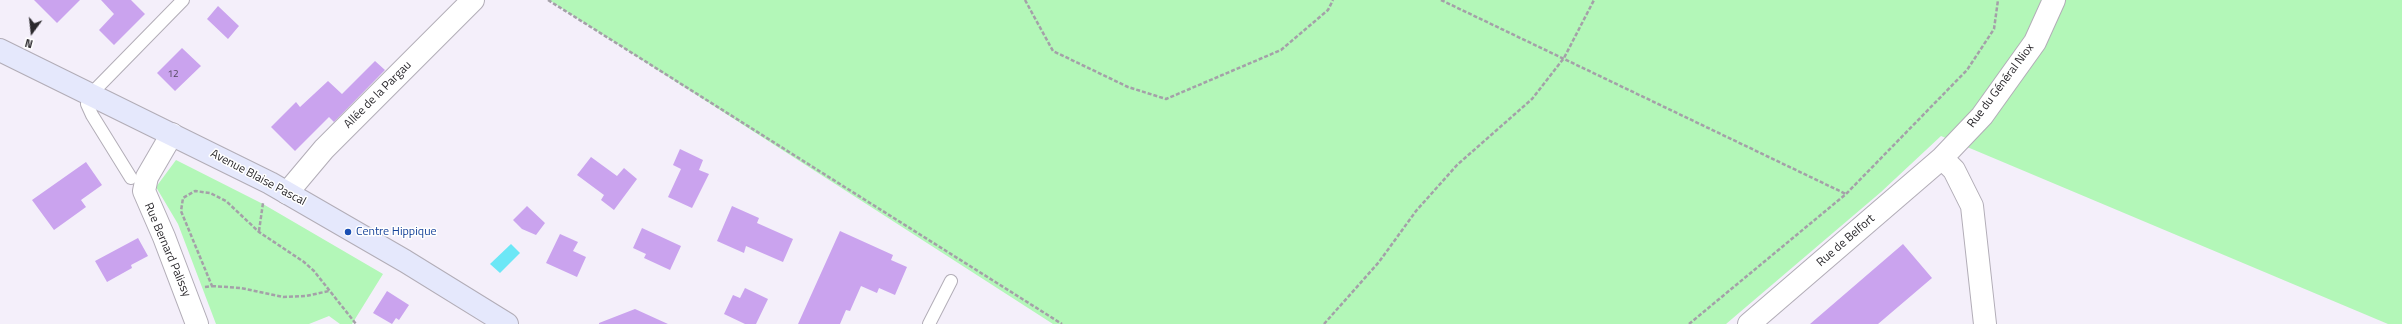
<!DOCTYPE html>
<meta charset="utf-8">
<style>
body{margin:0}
#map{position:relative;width:2402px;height:324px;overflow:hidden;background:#f4effa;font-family:"Titillium Web",sans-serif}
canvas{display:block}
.north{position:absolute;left:12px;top:12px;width:40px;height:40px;-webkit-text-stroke:3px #fff;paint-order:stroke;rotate:195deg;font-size:11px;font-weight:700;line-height:16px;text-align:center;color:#2b292d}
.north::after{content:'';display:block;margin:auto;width:14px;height:18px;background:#2b292d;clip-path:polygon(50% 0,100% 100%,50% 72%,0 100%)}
</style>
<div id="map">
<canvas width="2402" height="324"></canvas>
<div class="north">N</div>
</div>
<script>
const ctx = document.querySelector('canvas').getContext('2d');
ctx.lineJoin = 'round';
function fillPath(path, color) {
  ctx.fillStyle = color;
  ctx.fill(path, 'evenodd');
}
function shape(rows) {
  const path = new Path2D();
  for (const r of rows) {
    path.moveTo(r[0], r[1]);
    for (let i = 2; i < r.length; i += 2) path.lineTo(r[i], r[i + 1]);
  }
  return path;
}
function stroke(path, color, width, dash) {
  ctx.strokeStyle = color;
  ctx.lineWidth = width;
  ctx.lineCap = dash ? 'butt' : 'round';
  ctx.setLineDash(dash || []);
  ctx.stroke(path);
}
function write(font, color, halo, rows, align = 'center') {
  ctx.font = font + ' "Titillium Web",sans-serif';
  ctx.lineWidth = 3;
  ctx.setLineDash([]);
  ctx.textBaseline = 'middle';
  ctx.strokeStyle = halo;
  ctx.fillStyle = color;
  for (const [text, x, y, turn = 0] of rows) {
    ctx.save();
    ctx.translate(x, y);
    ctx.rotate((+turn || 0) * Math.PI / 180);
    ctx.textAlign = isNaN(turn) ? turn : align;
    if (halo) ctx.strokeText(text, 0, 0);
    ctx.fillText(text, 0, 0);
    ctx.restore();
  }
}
fillPath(shape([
 [549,0,2402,0,2402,324,2388,324,1941,136,1881,192,1726,324,1053,324],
 [176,160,263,204,383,274,352,324,340,324,329,316,309,324,216,324,178,224,156,187]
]), '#b3f7b8');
fillPath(shape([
 [511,244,520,253,500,273,490,264]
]), '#6ce7f6');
fillPath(shape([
 [34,0,80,0,57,23],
 [101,0,131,0,145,14,114,45,99,30,114,14],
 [218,6,239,26,228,39,207,19],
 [182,48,201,66,175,91,157,73],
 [375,61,385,70,334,122,329,117,295,151,271,127,296,102,300,107,328,81,342,94],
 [680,149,703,160,699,170,709,174,692,208,668,197,681,169,673,165],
 [591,157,617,176,624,168,637,179,614,210,601,200,604,195,577,175],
 [86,162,102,185,81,200,86,207,54,230,32,200],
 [527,206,545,223,536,235,522,229,513,220],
 [732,206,759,218,757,223,793,239,783,262,746,246,744,253,717,241],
 [642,228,681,246,670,270,644,258,646,254,633,248],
 [840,231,893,255,891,260,907,267,895,295,879,288,877,293,861,286,850,311,846,310,840,324,798,324],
 [560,234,578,242,573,251,586,257,577,277,546,263],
 [138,238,148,256,131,265,132,268,107,282,95,261],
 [1903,244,1932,278,1878,324,1810,324],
 [745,288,768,299,756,324,745,324,724,314,733,295,740,298],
 [387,291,409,305,399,320,396,318,392,324,373,313],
 [635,309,668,324,599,324,599,323]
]), '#caa3ee');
const service = shape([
 [131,178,92,115,87,104,91,94,183,0],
 [929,324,951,281]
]);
const minor = shape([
 [172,134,147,177,144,191,164,237,197,324],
 [1942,158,1954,170,1972,206,1985,324],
 [287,193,324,149,473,0],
 [1749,324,1942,158,1982,116,2035,42,2054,0]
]);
const secondary = shape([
 [0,50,270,183,405,261,507,324]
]);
stroke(service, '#b2adb7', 14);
stroke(minor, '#b2adb7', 24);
stroke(secondary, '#b2adb7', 24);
stroke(shape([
 [548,0,1062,324],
 [1025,0,1053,51,1128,87,1166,99,1281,50,1328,10,1333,0],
 [1441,0,1846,194],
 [259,231,263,203],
 [212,286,241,288,283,297,306,296,329,291],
 [205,287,212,286,181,211,183,198,195,191,210,193,226,201,259,232,304,262,314,271,356,324],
 [1324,324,1379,262,1416,211,1457,165,1532,99,1564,58,1594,0],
 [1689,324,1846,194,1967,70,1994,29,1998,0]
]), '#a4a0a8', 2.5, [4, 2]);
stroke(service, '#fff', 12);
stroke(minor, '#fff', 22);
stroke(secondary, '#e5e8fc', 22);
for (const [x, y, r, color] of [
 [348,232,4,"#1a4fb4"]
]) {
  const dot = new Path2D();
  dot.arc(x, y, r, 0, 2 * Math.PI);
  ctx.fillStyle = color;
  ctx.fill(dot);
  stroke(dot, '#fff', 1.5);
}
write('10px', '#53485d', null, [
 ["12",173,75]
]);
write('12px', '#2b292d', '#fff', [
 ["Rue du Général Niox",2001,86,-53],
 ["Allée de la Pargau",378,95,-45],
 ["Avenue Blaise Pascal",258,178,28],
 ["Rue de Belfort",1846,241,-41],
 ["Rue Bernard Palissy",167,250,67]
]);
write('12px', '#164399', '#fff', [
 ["Centre Hippique",356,232]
], 'left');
</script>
